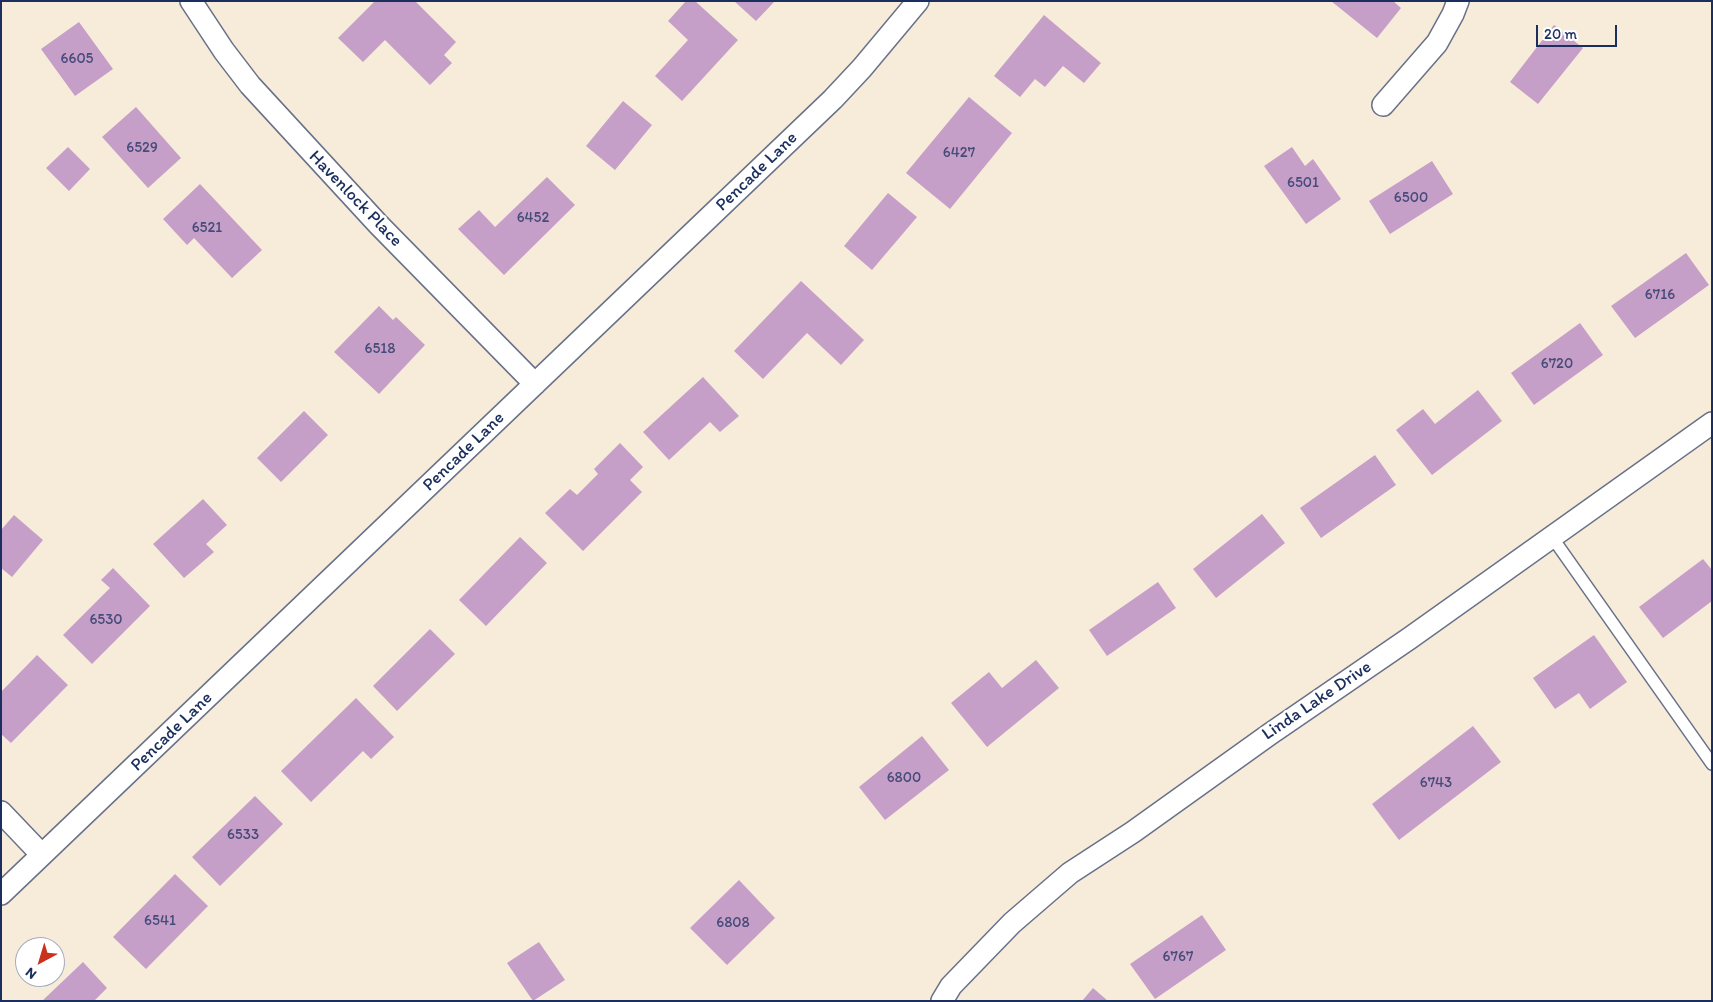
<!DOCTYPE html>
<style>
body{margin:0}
#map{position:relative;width:1713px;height:1002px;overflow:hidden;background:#f6ecd9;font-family:Itim,sans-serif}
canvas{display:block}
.frame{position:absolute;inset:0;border:2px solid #1b2f5e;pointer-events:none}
.north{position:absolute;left:15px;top:937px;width:50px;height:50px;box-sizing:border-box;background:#fff;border:1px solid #a4acbf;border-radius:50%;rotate:219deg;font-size:14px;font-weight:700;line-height:20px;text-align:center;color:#1b2f5e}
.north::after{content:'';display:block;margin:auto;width:18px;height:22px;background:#c8321e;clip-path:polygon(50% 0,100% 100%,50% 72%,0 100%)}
.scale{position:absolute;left:1536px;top:25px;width:81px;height:22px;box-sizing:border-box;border:2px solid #1b2f5e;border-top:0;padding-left:6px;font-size:15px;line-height:18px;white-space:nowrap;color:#1b2f5e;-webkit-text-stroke:4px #fff;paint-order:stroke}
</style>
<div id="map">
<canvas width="1713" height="1002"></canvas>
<div class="frame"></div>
<div class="north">N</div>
<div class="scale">20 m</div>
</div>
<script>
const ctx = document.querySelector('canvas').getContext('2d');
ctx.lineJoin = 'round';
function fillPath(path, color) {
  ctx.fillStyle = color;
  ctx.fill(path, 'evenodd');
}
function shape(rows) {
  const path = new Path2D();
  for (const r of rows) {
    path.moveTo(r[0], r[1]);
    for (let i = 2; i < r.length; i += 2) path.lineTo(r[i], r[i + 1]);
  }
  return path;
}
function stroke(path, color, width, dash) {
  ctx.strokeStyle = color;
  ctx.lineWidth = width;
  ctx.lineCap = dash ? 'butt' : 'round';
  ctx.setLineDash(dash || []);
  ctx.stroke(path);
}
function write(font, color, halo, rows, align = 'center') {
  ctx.font = font + ' Itim,sans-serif';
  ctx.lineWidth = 5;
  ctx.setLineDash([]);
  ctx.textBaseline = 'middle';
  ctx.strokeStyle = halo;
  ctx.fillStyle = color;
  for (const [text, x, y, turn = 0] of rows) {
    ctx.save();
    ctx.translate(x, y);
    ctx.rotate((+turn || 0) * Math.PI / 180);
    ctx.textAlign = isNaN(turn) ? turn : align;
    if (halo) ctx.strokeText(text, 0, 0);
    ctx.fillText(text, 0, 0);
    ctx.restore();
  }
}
fillPath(shape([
 [375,1,415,1,456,42,444,55,452,63,430,85,385,40,363,62,338,38],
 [686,1,695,1,738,40,682,101,655,76,688,40,668,21],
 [734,1,775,1,756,21],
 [1331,1,1393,1,1401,8,1377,38],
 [1044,15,1101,63,1084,83,1063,66,1045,87,1035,79,1020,97,994,76],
 [79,22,113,69,75,96,41,49],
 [1554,25,1583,48,1538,104,1510,82],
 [969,97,1012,133,950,209,906,173],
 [623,101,652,125,615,170,586,146],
 [136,107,181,158,148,188,102,137],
 [68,147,90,169,69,191,46,168],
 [1292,147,1305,166,1313,159,1341,199,1306,224,1264,166],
 [1432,161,1453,194,1390,234,1369,201],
 [547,177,575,205,504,275,458,229,479,210,495,227],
 [200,184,262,250,232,278,194,238,187,245,163,219],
 [888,193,917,217,872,270,844,246],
 [1686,253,1709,285,1635,338,1611,306],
 [801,281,864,340,841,365,807,333,763,379,734,351],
 [379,306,393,320,396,317,425,345,379,394,334,352],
 [1580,323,1603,355,1534,405,1511,373],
 [703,377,739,416,720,432,710,422,669,460,643,432],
 [1478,390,1502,421,1432,475,1396,430,1423,409,1435,424],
 [304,411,328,435,281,482,257,458],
 [620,443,643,467,630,480,642,492,583,551,545,513,570,489,577,495,598,474,594,469],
 [1375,455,1396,485,1321,538,1300,508],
 [203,499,227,525,206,544,214,552,184,578,153,544],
 [1262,514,1285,543,1216,598,1193,569],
 [14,515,43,540,12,577,1,568,1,530],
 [520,537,547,563,486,626,459,600],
 [1703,559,1712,570,1712,601,1663,638,1639,607],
 [113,568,150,606,92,664,63,635,110,588,101,580],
 [1158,582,1176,608,1107,656,1089,630],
 [430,629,455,654,397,711,373,686],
 [1594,635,1627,682,1590,709,1579,693,1555,709,1533,678],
 [37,655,68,685,11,743,1,734,1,692],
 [1036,660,1059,688,987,747,951,703,989,672,1002,688],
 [356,698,394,737,371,759,363,751,311,802,281,771],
 [1473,726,1501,762,1399,840,1372,804],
 [922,736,949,770,885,820,859,787],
 [255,796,283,824,220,886,192,857],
 [175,874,208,906,146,969,113,937],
 [739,880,775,918,727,965,690,928],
 [1202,915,1226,950,1155,999,1130,964],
 [539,942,565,980,533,1001,507,963],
 [83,962,107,988,94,1001,42,1001],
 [1093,988,1108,1001,1082,1001]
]), '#c69fc9');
const service = shape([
 [1552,537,1712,764]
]);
const minor = shape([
 [191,1,224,51,250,85,378,224,535,384],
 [1383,105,1437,43,1453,14,1458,1],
 [1,812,42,855],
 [1,894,833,99,862,68,918,1],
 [942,1001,951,986,1012,923,1070,873,1133,832,1270,734,1410,638,1712,423]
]);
stroke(service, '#687189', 14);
stroke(minor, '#687189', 24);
stroke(service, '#fff', 11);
stroke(minor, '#fff', 21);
write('15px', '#464b79', null, [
 ["6605",77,59],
 ["6529",142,148],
 ["6427",959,153],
 ["6501",1303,183],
 ["6500",1411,198],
 ["6452",533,218],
 ["6521",207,228],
 ["6716",1660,295],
 ["6518",380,349],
 ["6720",1557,364],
 ["6530",106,620],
 ["6800",904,778],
 ["6743",1436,783],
 ["6533",243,835],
 ["6541",160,921],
 ["6808",733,923],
 ["6767",1178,957]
]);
write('18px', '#1b2f5e', '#fff', [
 ["Pencade Lane",757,172,-44],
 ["Havenlock Place",355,199,46],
 ["Pencade Lane",464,452,-44],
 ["Linda Lake Drive",1317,701,-34],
 ["Pencade Lane",172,732,-44]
]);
</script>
